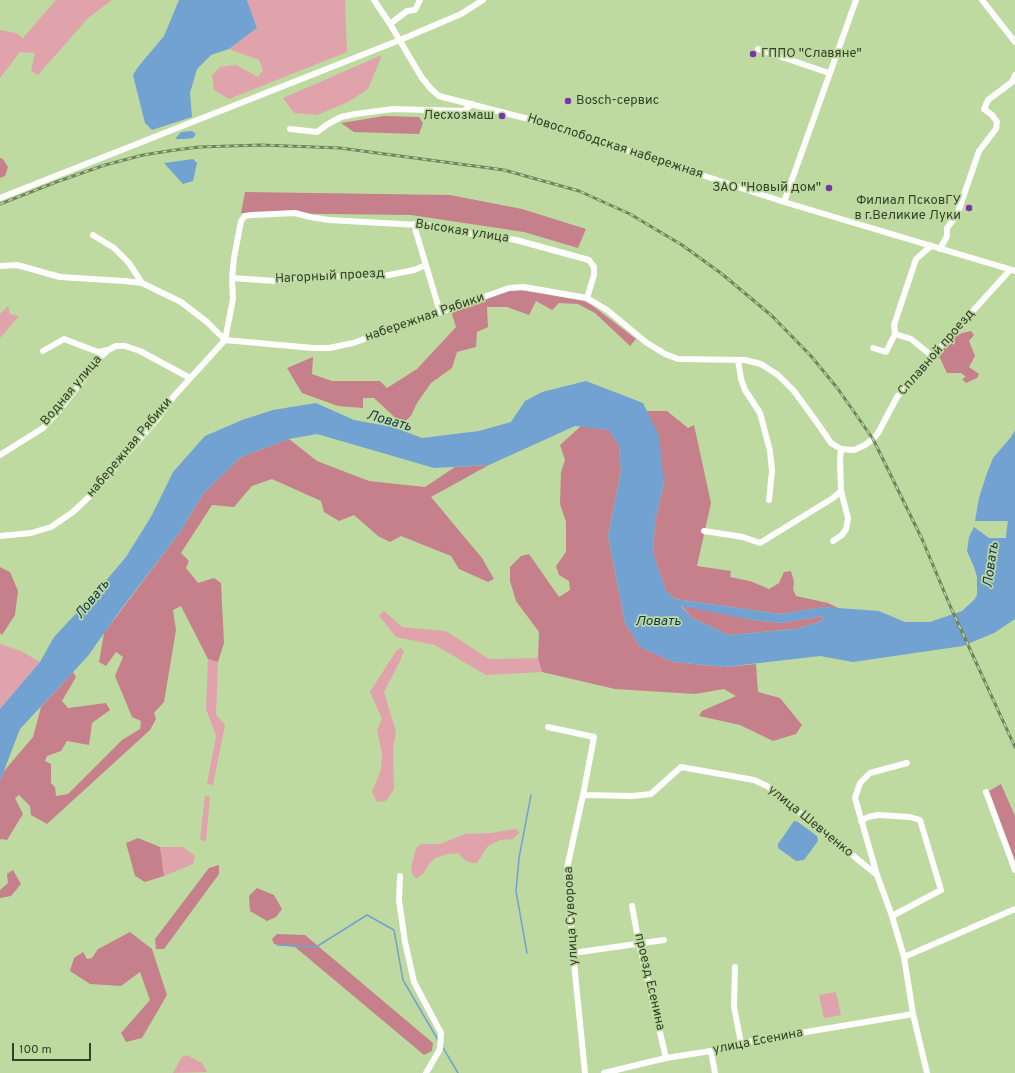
<!DOCTYPE html>
<meta charset="utf-8">
<style>
body{margin:0}
#map{position:relative;width:1015px;height:1073px;overflow:hidden;background:#bedaa0;font-family:Overpass,sans-serif}
canvas{display:block}
.scale{position:absolute;left:12px;top:1043px;width:79px;height:18px;box-sizing:border-box;border:2px solid #354029;border-top:0;padding-left:5px;font-size:12px;line-height:14px;white-space:nowrap;color:#354029;-webkit-text-stroke:3px #bedaa0;paint-order:stroke}
</style>
<div id="map">
<canvas width="1015" height="1073"></canvas>
<div class="scale">100 m</div>
</div>
<script>
const ctx = document.querySelector('canvas').getContext('2d');
ctx.lineJoin = 'round';
function fillPath(path, color) {
  ctx.fillStyle = color;
  ctx.fill(path, 'evenodd');
}
function shape(rows) {
  const path = new Path2D();
  for (const r of rows) {
    path.moveTo(r[0], r[1]);
    for (let i = 2; i < r.length; i += 2) path.lineTo(r[i], r[i + 1]);
  }
  return path;
}
function stroke(path, color, width, dash) {
  ctx.strokeStyle = color;
  ctx.lineWidth = width;
  ctx.lineCap = dash ? 'butt' : 'round';
  ctx.setLineDash(dash || []);
  ctx.stroke(path);
}
function write(font, color, halo, rows, align = 'center') {
  ctx.font = font + ' Overpass,sans-serif';
  ctx.lineWidth = 3.5;
  ctx.setLineDash([]);
  ctx.textBaseline = 'middle';
  ctx.strokeStyle = halo;
  ctx.fillStyle = color;
  for (const [text, x, y, turn = 0] of rows) {
    ctx.save();
    ctx.translate(x, y);
    ctx.rotate((+turn || 0) * Math.PI / 180);
    ctx.textAlign = isNaN(turn) ? turn : align;
    if (halo) ctx.strokeText(text, 0, 0);
    ctx.fillText(text, 0, 0);
    ctx.restore();
  }
}
fillPath(shape([
 [56,0,112,0,88,18,38,75,31,71,35,53,20,52,0,78,0,30,16,33,23,38],
 [247,0,345,0,347,52,229,99,214,90,212,75,220,67,236,65,258,77,263,70,259,60,229,49,257,28],
 [382,55,368,89,348,102,317,115,294,113,283,98],
 [8,306,10,314,19,316,0,338,0,314],
 [384,611,402,627,446,631,489,659,538,658,542,672,486,675,435,645,396,637,379,616],
 [0,644,21,651,40,662,0,709],
 [401,648,404,651,399,663,384,692,396,732,393,747,394,789,386,801,377,802,372,792,381,769,382,753,377,730,382,719,370,692,396,651],
 [208,659,218,662,216,715,225,725,213,785,207,784,216,736,206,709],
 [205,796,210,797,206,841,200,840],
 [514,829,518,830,519,833,513,839,500,840,488,846,477,863,472,863,466,861,458,853,448,854,435,858,430,863,423,874,417,878,413,876,411,868,416,848,421,844,440,844,465,834,492,833],
 [160,847,183,847,195,856,193,864,164,876],
 [836,992,841,1015,824,1018,819,995],
 [187,1055,202,1063,207,1072,173,1073,182,1057]
]), '#e0a3ac');
fillPath(shape([
 [384,116,419,117,423,123,419,134,354,132,341,123],
 [0,158,3,159,8,167,5,176,0,178],
 [245,192,450,195,522,209,586,229,578,248,524,232,411,215,241,213],
 [520,290,584,301,593,306,636,339,630,346,595,313,578,304,559,303,552,310,536,301,529,315,507,307,487,307,488,327,477,332,476,347,457,352,452,368,431,383,417,403,411,416,402,424,374,398,363,398,363,408,338,406,302,393,287,368,313,357,312,374,332,381,380,381,387,388,417,369,456,327,451,311,508,291],
 [971,331,974,335,969,341,975,356,969,367,979,374,977,378,966,383,962,379,966,377,961,373,947,373,938,354,954,337,962,333],
 [647,411,667,411,688,428,694,425,711,503,697,566,731,571,730,577,750,581,769,589,779,583,784,572,791,571,794,582,793,589,796,596,828,603,840,609,824,607,781,614,675,599,666,591,653,553,655,521,664,484],
 [581,426,609,430,619,446,621,472,608,536,625,623,640,647,673,662,725,667,756,664,758,692,780,698,802,725,796,734,773,741,740,725,699,716,702,711,736,696,724,689,695,694,615,689,542,672,538,658,539,632,516,601,510,581,510,567,521,556,529,554,559,597,570,590,569,581,559,575,556,566,566,552,566,522,560,504,561,472,565,460,560,445],
 [289,439,317,461,369,481,425,487,455,467,489,465,431,497,482,558,494,579,488,582,459,569,451,556,401,536,390,542,378,536,354,515,339,521,324,512,321,501,272,479,252,486,234,507,212,505,181,553,189,561,186,568,198,583,214,578,221,583,224,643,218,662,208,659,181,606,173,610,176,630,164,702,154,713,156,719,150,730,47,824,31,815,30,806,19,795,15,798,23,814,7,840,1,839,0,840,0,781,4,771,33,737,41,707,73,672,76,677,62,701,68,708,106,703,110,710,92,723,89,745,67,741,61,751,47,756,45,761,51,764,51,783,55,787,56,796,68,794,122,740,140,729,141,721,132,717,115,676,123,657,116,652,106,666,99,662,104,633,180,532,203,494,241,457],
 [0,567,10,572,18,591,15,615,2,635,0,633],
 [681,605,753,620,781,623,823,616,822,621,796,629,729,635,692,618],
 [1001,784,1015,816,1015,861,989,791],
 [138,838,160,847,164,876,145,882,135,876,126,843],
 [219,865,219,874,164,949,156,949,155,939,209,868],
 [13,870,21,884,11,896,0,898,0,890,8,883,7,874],
 [257,888,274,895,282,909,276,917,267,921,250,911,249,896],
 [130,932,152,949,167,995,142,1038,126,1042,121,1033,150,1000,140,972,121,986,90,984,70,971,74,958,83,952,87,959,92,958,98,949],
 [277,934,305,935,433,1043,432,1051,424,1055,295,947,274,944,272,939]
]), '#c5808b');
fillPath(shape([
 [179,0,247,0,257,28,229,49,211,55,197,69,190,93,192,117,152,130,145,123,133,75,138,67,164,36],
 [192,131,196,134,193,138,185,139,175,139,181,132],
 [193,159,197,163,193,181,183,184,164,163],
 [586,381,643,403,659,436,664,484,655,521,653,553,666,591,675,599,781,614,824,607,879,611,905,622,930,622,962,611,974,600,977,595,977,577,974,567,967,551,969,537,974,527,989,538,1015,538,1015,619,994,633,963,646,853,662,820,656,725,667,673,662,640,647,625,623,608,536,621,472,619,446,609,430,575,426,489,465,434,468,317,434,289,439,241,457,203,494,180,532,119,612,88,656,20,729,0,781,0,709,40,662,54,637,98,590,126,557,152,515,173,472,205,436,242,420,273,410,316,403,354,420,393,427,422,438,479,431,511,422,525,401,542,392],
 [681,606,753,620,781,623,823,616,822,621,796,629,729,635,692,618],
 [1015,430,1015,521,975,521,979,498,987,473,993,458,1011,437],
 [794,821,798,822,817,836,818,841,804,860,796,861,778,848,778,844]
]), '#72a2d1');
stroke(shape([
 [277,945,316,947,367,915,394,930,403,980,438,1040],
 [527,953,516,891,519,858,531,795],
 [442,1046,458,1073]
]), '#72a2d1', 1.5);
stroke(shape([
 [1009,550,1015,498]
]), '#72a2d1', 9);
stroke(shape([
 [374,0,390,24,422,78,431,89,439,96,540,122,784,202,1015,271],
 [982,0,1015,42],
 [390,24,407,11,415,10,420,0],
 [758,49,829,73],
 [290,129,317,132,328,124,341,117,355,114,393,109,464,111,472,104],
 [0,198,400,40,461,14,483,0],
 [784,202,856,0],
 [415,224,416,232,440,312],
 [93,235,114,248,129,263,142,283],
 [940,249,947,236,947,228,957,215,979,151,996,129,997,122,992,115,984,109,988,100,1012,82,1015,75],
 [0,266,17,265,60,277,124,281,142,283,181,302,207,322,225,340],
 [232,278,275,281,289,277,384,276,414,270,426,265],
 [895,334,894,325,916,259,931,246],
 [225,340,313,348,329,348,353,343,509,288,524,287,587,298,607,310,647,343,665,354,678,359,745,360,761,364,778,375,794,391,818,424,831,443,841,449,854,450,865,445,873,439,878,433,897,397,932,356,1010,270],
 [225,340,233,299,232,278,234,258,241,221,245,216,252,215,295,213,310,217,329,220,436,226,460,232,516,240,589,260,594,267,594,275,587,298],
 [873,348,886,352,895,334,911,339,932,356],
 [43,351,64,339,98,352,108,350],
 [738,360,741,379,745,390,760,413,770,451,772,471,769,500],
 [0,455,43,428,58,412,100,358,108,350,116,346,125,346,140,351,190,378],
 [704,531,743,537,760,543,833,498,841,491],
 [0,536,31,533,51,527,73,512,92,494,158,418,174,396,225,340],
 [833,541,842,535,846,529,848,518,841,491,840,460,841,449],
 [548,727,594,737,583,795,567,868,573,953,585,1073],
 [907,763,870,773,860,783,855,798,877,875,892,916,904,957,913,1014,927,1073],
 [986,792,1015,870],
 [583,795,633,796,651,794,681,767,754,780,767,786,877,875],
 [861,821,868,817,878,815,910,817,920,820,941,890,892,916],
 [400,876,399,900,405,942,414,982,441,1033,440,1049,426,1073],
 [632,906,639,944,666,1058],
 [573,953,664,940],
 [904,957,1015,909],
 [735,967,734,1007,741,1043],
 [711,1051,715,1073],
 [604,1073,666,1058,711,1051,741,1043,913,1014]
]), '#fff', 6);
const rail = shape([
 [0,204,59,181,105,165,143,155,175,150,199,147,261,145,340,148,504,170,579,191,630,214,682,245,722,274,772,316,811,356,838,389,873,439,922,539,951,608,1015,747]
]);
stroke(rail, '#71845d', 3);
stroke(rail, '#bedaa0', 1.5, [4.5]);
for (const [x, y, r, color] of [
 [753,54,4,"#7a34a7"],
 [568,101,4,"#7a34a7"],
 [502,116,4,"#7a34a7"],
 [829,188,4,"#7a34a7"],
 [969,208,4,"#7a34a7"]
]) {
  const dot = new Path2D();
  dot.arc(x, y, r, 0, 2 * Math.PI);
  ctx.fillStyle = color;
  ctx.fill(dot);
  stroke(dot, '#bedaa0', 1.5);
}
write('13px', '#354029', '#bedaa0', [
 ["ГППО \"Славяне\"",761,54,"left"],
 ["Bosch-сервис",576,101,"left"],
 ["Лесхозмаш",494,116],
 ["ЗАО \"Новый дом\"",821,188],
 ["Филиал ПсковГУ",961,201],
 ["в г.Великие Луки",961,216]
], 'right');
write('13px', '#354029', '#bedaa0', [
 ["Новослободская набережная",615,147,18],
 ["Высокая улица",462,232,9],
 ["Нагорный проезд",330,277,-3],
 ["набережная Рябики",425,318,-19],
 ["Сплавной проезд",937,353,-49],
 ["Водная улица",72,391,-50],
 ["набережная Рябики",130,448,-50],
 ["улица Шевченко",810,822,39],
 ["улица Суворова",572,916,-93],
 ["проезд Есенина",649,982,77],
 ["улица Есенина",758,1042,-11]
]);
write('italic 14px', '#133757', '#bedaa0', [
 ["Ловать",389,422,16],
 ["Ловать",992,565,-82],
 ["Ловать",93,600,-51],
 ["Ловать",658,622]
]);
</script>
